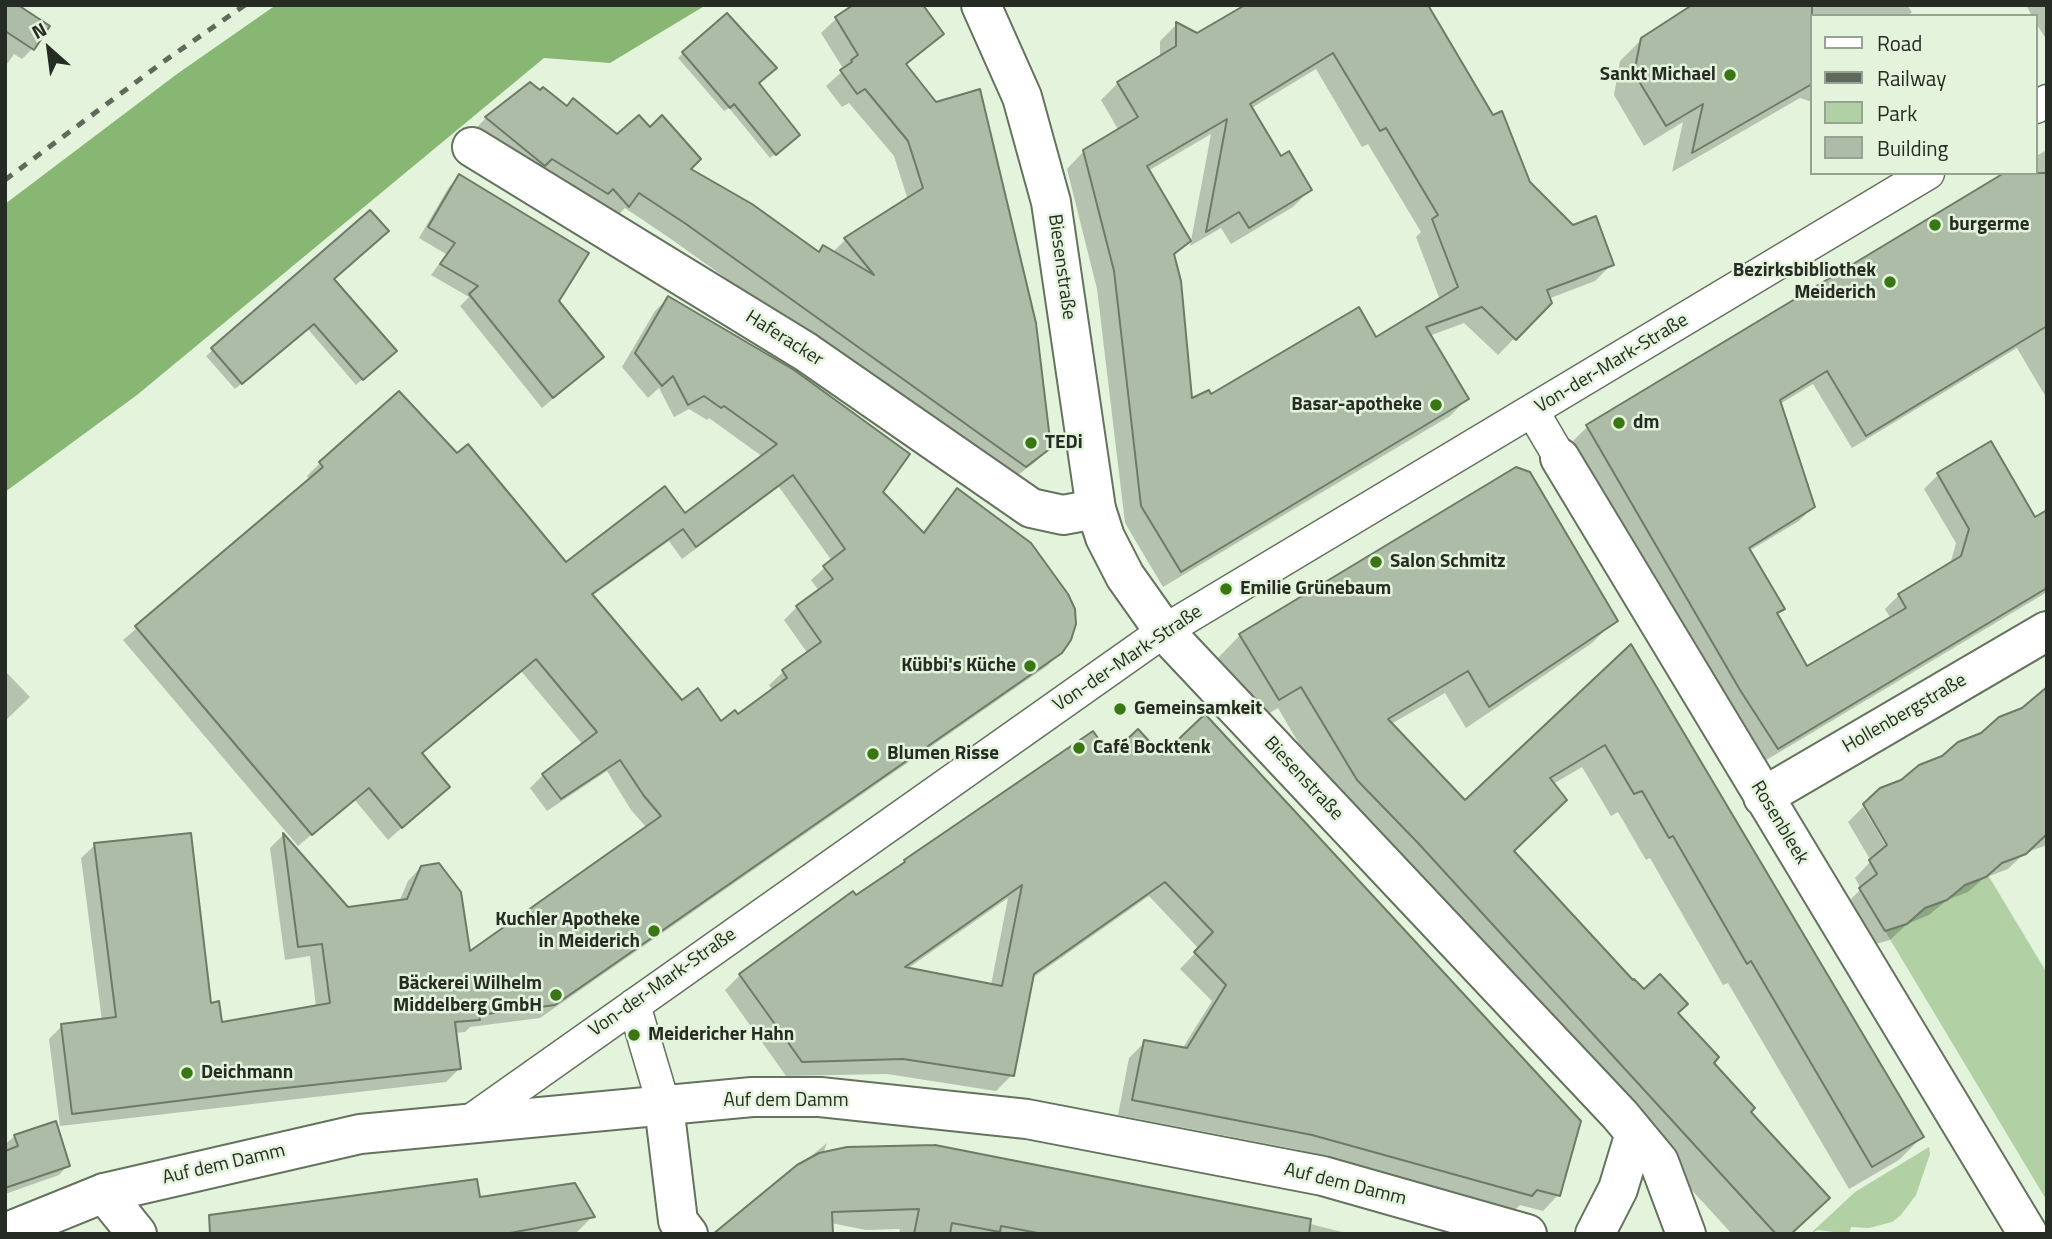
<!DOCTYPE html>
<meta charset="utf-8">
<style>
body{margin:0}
#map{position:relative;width:2052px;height:1239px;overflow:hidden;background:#e3f3dc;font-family:"Titillium Web",sans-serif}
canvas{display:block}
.frame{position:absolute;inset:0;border:7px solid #262c23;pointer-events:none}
.legend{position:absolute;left:1810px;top:14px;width:228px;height:161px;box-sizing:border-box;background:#e3f3dc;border:2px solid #97a392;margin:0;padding:9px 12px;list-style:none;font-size:21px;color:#262c23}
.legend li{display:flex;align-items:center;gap:14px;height:35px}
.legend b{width:35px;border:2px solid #97a392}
.north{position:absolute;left:14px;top:14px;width:70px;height:70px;-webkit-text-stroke:5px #e3f3dc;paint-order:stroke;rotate:332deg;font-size:19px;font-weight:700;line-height:28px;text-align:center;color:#262c23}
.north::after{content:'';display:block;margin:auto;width:24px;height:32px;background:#262c23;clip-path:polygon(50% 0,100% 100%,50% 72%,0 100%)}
</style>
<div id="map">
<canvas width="2052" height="1239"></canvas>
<div class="frame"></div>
<ul class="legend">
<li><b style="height:9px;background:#fff"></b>Road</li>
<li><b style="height:9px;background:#60695c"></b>Railway</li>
<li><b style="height:19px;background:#b1d1a4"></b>Park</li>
<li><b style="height:19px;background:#acbca6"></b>Building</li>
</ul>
<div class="north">N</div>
</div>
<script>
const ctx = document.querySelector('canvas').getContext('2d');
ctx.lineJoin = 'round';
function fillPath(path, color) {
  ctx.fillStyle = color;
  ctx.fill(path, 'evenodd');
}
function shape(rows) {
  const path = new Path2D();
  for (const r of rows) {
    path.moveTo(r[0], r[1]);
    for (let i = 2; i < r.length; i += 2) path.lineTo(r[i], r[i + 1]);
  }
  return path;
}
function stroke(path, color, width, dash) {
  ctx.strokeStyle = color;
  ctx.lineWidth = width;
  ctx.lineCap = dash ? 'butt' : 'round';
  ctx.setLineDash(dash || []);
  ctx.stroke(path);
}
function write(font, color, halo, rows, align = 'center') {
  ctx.font = font + ' "Titillium Web",sans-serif';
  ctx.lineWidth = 5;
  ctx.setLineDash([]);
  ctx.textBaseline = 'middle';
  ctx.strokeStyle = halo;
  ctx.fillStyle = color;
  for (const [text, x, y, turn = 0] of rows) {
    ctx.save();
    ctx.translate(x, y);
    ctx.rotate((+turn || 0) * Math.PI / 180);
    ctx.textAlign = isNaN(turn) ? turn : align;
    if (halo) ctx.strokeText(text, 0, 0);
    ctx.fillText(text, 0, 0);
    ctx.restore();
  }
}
fillPath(shape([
 [1988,875,2047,973,2047,1201,1885,931,1907,924,1925,908,1947,900,1965,885],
 [1929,1147,1930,1154,1916,1195,1901,1215,1892,1222,1869,1228,1851,1227,1849,1234,1818,1230,1810,1234,1855,1192]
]), '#b1d1a4');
fillPath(shape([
 [276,5,706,5,610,63,544,58,137,395,5,492,5,204,177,74]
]), '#88b774');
fillPath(shape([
 [5,5,32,49,22,59,14,54,5,67],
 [1394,5,1528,183,1612,264,1595,281,1548,299,1550,302,1498,355,1464,323,1429,336,1467,399,1450,416,1163,587,1125,523,1097,289,1067,169,1084,151,1119,131,1101,100,1118,83,1160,58,1160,41,1177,24,1197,35],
 [1316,69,1362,147,1368,144,1421,232,1416,237,1440,300,1375,339,1210,396,1191,400,1173,257,1189,240,1148,171,1211,134,1190,246,1221,228,1231,244,1293,207,1310,190,1280,158,1250,109],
 [1696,5,1907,5,1912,12,1908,16,1812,16,1812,102,1800,98,1672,172,1683,122,1644,146,1614,95,1620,61,1642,39],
 [2026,5,2047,5,2046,39,2036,23,2036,16,2032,16],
 [836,19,942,34,905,66,1050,448,1034,463,1010,481,671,239,625,208,613,220,471,133,486,118,530,85,617,136,689,169,818,253,832,253,845,240,908,200,894,156,849,103,842,107,826,86,844,70,821,33],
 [683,53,757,84,793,140,770,158,729,108,724,111,678,58],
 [2047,150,2047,399,2017,348,1852,448,1813,384,1780,404,1813,507,1799,521,1749,551,1783,609,1776,615,1807,668,1891,619,1885,609,1899,595,1950,565,1956,543,1924,489,1938,475,1990,444,2035,519,2047,512,2047,592,1763,762,1726,704,1573,441,1587,427,2008,173,2036,173,2036,156],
 [460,176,557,302,591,367,542,408,460,306,469,297,431,275,446,254,419,238,449,187],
 [370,212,332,279,388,357,356,385,307,328,235,389,206,356],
 [668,298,880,492,922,533,944,504,957,490,1061,652,1047,666,540,1018,470,1027,465,1032,455,1033,459,1069,446,1082,60,1126,49,1039,62,1026,102,1021,81,858,95,845,210,1005,221,1024,316,1007,310,956,285,960,270,848,283,835,347,909,399,902,408,881,421,867,469,954,647,828,631,810,607,771,547,811,530,788,543,775,583,745,521,671,420,754,448,787,388,840,354,799,298,846,123,640,310,480,307,476,320,463,457,455,566,564,685,515,763,457,709,418,707,420,689,409,674,417,659,388,648,398,622,367,655,311],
 [779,487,832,561,811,580,819,591,797,607,784,620,808,654,783,672,769,685,773,690,737,716,721,723,682,703,592,596,669,541,682,559],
 [1615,620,1592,643,1466,728,1445,693,1391,724,1465,803,1631,647,1922,1137,1899,1160,1849,1189,1728,983,1723,985,1650,858,1646,860,1618,812,1611,816,1582,767,1553,784,1512,852,1711,1063,1749,1112,1791,1234,1732,1234,1414,887,1334,803,1278,708,1256,721,1218,658,1240,635],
 [5,671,30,697,5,721],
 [2047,692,2047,845,2025,853,2008,869,1984,878,1968,892,1947,900,1929,915,1907,924,1890,940,1869,946,1845,905,1861,889,1855,878,1871,861,1848,822,1863,807,1890,853,1902,782,2023,710],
 [1109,758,1558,1195,1543,1211,1520,1205,1515,1210,1295,1149,1118,1115,1129,1058,1145,1042,1182,1049,1212,1001,1180,969,1199,949,1149,896,1031,979,1012,1075,996,1091,887,1074,786,1076,725,990,740,975,895,871,905,861],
 [1008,898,991,985,907,969],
 [15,1136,68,1165,59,1175,5,1194,5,1144],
 [827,1143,823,1154,1267,1213,1350,1234,899,1234,900,1229,866,1230,831,1223,722,1229],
 [478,1199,593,1216,575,1234,209,1234,228,1215]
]), '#0003');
const building = shape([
 [5,5,18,5,50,26,34,50,5,31,5,5],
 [853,5,923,5,944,34,906,64,936,102,980,89,1036,323,1051,448,1026,467,686,224,639,193,629,207,613,189,608,194,552,159,545,166,485,117,530,82,540,90,543,87,567,106,573,98,617,134,639,115,650,127,662,115,701,159,691,169,752,204,819,252,823,245,874,275,844,238,923,188,908,141,865,89,857,94,840,70,852,62,851,60,858,55,835,17,853,5],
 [1245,5,1428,5,1493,115,1502,111,1530,182,1573,225,1596,216,1614,265,1547,290,1552,303,1516,340,1482,307,1426,327,1469,399,1181,572,1141,506,1114,271,1083,150,1138,117,1117,82,1176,46,1176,22,1197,33,1245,5],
 [1333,53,1380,131,1386,128,1438,215,1432,219,1458,287,1376,337,1359,307,1211,394,1209,390,1192,398,1181,281,1174,254,1191,241,1147,166,1227,119,1206,232,1239,212,1249,228,1312,190,1289,151,1281,156,1250,104,1333,53],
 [1692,5,1812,5,1812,84,1692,153,1703,104,1666,126,1634,73,1641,38,1692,5],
 [727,13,777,68,759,83,800,135,776,155,734,104,730,108,682,52,727,13],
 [2004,173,2047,173,2047,326,1866,436,1827,371,1780,400,1815,507,1749,548,1785,609,1777,613,1807,666,1906,608,1898,594,1961,556,1969,529,1937,473,1991,441,2035,517,2047,510,2047,588,1778,749,1740,690,1586,425,2004,173],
 [459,174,589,253,559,301,604,357,553,398,469,294,478,286,440,264,455,243,428,227,459,174],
 [370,210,389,231,334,279,397,351,363,380,314,324,242,384,211,348,370,210],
 [668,296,794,370,910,454,883,492,924,533,957,488,1031,543,1068,594,1075,609,1076,624,1071,640,1062,653,555,1005,479,1015,480,1020,455,1022,461,1069,257,1091,72,1114,61,1024,116,1017,94,843,191,833,211,1003,219,1001,222,1022,330,1003,322,944,298,947,283,833,348,907,407,899,421,866,439,863,461,892,470,951,661,816,644,796,620,760,561,799,542,774,597,732,536,659,422,753,450,787,402,828,369,788,312,835,135,626,323,467,319,462,399,391,457,453,468,444,566,562,665,486,685,513,777,444,724,406,721,408,704,396,688,405,673,376,662,386,635,353,668,296],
 [793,475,845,549,823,566,833,579,796,606,821,642,782,670,787,678,738,714,735,710,721,721,698,688,682,700,592,594,683,529,696,547,793,475],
 [1516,467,1530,472,1618,621,1489,707,1468,671,1388,719,1465,800,1631,644,1924,1137,1872,1167,1751,961,1747,964,1673,836,1669,838,1642,791,1634,794,1605,745,1550,778,1567,800,1514,851,1633,980,1634,979,1644,989,1660,974,1688,1004,1678,1013,1719,1057,1714,1063,1755,1108,1751,1112,1830,1198,1791,1234,1776,1234,1418,843,1357,780,1301,687,1279,700,1239,634,1516,467],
 [2047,687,2047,834,2026,854,2002,863,1986,877,1965,885,1947,900,1925,908,1907,924,1885,931,1859,888,1877,874,1869,860,1887,845,1863,804,1880,788,1901,780,1919,765,1942,756,1958,742,1981,733,1999,717,2022,708,2047,687],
 [1205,714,1581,1121,1560,1196,1537,1190,1532,1196,1312,1135,1132,1100,1144,1040,1187,1048,1226,985,1194,952,1213,932,1165,882,1034,974,1014,1076,903,1059,802,1062,739,974,853,891,856,895,905,862,904,860,1093,731,1110,755,1138,729,1162,755,1205,714],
 [1022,885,1002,986,905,967,1022,885],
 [56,1121,70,1166,5,1188,5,1151,18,1146,14,1135,56,1121],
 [935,1145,1311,1219,1309,1234,1043,1234,1001,1226,1000,1232,952,1223,950,1234,914,1234,919,1209,832,1212,833,1234,713,1234,797,1165,819,1153,847,1147,935,1145],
 [477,1179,480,1197,575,1183,595,1217,505,1234,210,1234,209,1215,477,1179]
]);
fillPath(building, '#acbca6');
stroke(building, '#6c7a66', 2);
const pedestrian = shape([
 [2036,107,2047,101],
 [1533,412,1560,458],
 [634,1005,664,1106],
 [466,1124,1164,631,1928,173]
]);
const minor = shape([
 [472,147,806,352,1031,508,1063,515,1096,509],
 [1560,458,2028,1234],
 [1763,797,2047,631],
 [664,1106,678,1221,688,1234],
 [104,1193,137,1234]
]);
const tertiary = shape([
 [981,5,1022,97,1051,202,1096,509,1105,537,1125,576,1164,631,1620,1115,1659,1162,1686,1234],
 [5,1233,104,1193,360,1134,752,1097,820,1097,1027,1119,1323,1176,1527,1234],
 [1595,1234,1618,1189,1635,1133]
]);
stroke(pedestrian, '#64725e', 35);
stroke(minor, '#64725e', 42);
stroke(tertiary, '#64725e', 42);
stroke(pedestrian, '#fff', 32);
stroke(minor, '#fff', 38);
stroke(tertiary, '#fff', 38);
stroke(shape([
 [5,180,163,62,245,5]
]), '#60695c', 5, [9, 9]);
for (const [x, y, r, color] of [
 [1730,75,7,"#397712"],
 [1935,225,7,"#397712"],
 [1890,282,7,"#397712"],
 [1436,405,7,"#397712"],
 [1619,423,7,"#397712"],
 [1031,443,7,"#397712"],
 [1376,562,7,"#397712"],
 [1226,589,7,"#397712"],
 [1030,666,7,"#397712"],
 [1120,709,7,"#397712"],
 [1079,748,7,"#397712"],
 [873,754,7,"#397712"],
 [654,931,7,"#397712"],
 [556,995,7,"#397712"],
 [634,1035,7,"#397712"],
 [187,1073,7,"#397712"]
]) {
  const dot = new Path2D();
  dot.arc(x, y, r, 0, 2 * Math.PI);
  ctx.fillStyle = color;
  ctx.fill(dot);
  stroke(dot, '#e3f3dc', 2.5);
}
write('bold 19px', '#262c23', '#e3f3dc', [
 ["Sankt Michael",1716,75,"right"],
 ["burgerme",1949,225],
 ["Bezirksbibliothek",1876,271,"right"],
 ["Meiderich",1876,293,"right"],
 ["Basar-apotheke",1422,405,"right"],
 ["dm",1633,423],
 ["TEDi",1045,443],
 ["Salon Schmitz",1390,562],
 ["Emilie Grünebaum",1240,589],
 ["Kübbi's Küche",1016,666,"right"],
 ["Gemeinsamkeit",1134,709],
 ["Café Bocktenk",1093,748],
 ["Blumen Risse",887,754],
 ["Kuchler Apotheke",640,920,"right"],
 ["in Meiderich",640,942,"right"],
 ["Bäckerei Wilhelm",542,984,"right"],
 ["Middelberg GmbH",542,1006,"right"],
 ["Meidericher Hahn",648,1035],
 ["Deichmann",201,1073]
], 'left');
write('19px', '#262c23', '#e3f3dc', [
 ["Biesenstraße",1061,267,82],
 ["Haferacker",784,339,32],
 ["Von-der-Mark-Straße",1612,364,-31],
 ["Von-der-Mark-Straße",1128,659,-34],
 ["Hollenbergstraße",1905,714,-30],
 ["Biesenstraße",1303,779,47],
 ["Rosenbleek",1779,823,59],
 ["Von-der-Mark-Straße",663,983,-35],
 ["Auf dem Damm",786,1101],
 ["Auf dem Damm",224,1165,-13],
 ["Auf dem Damm",1345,1185,14]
]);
</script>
